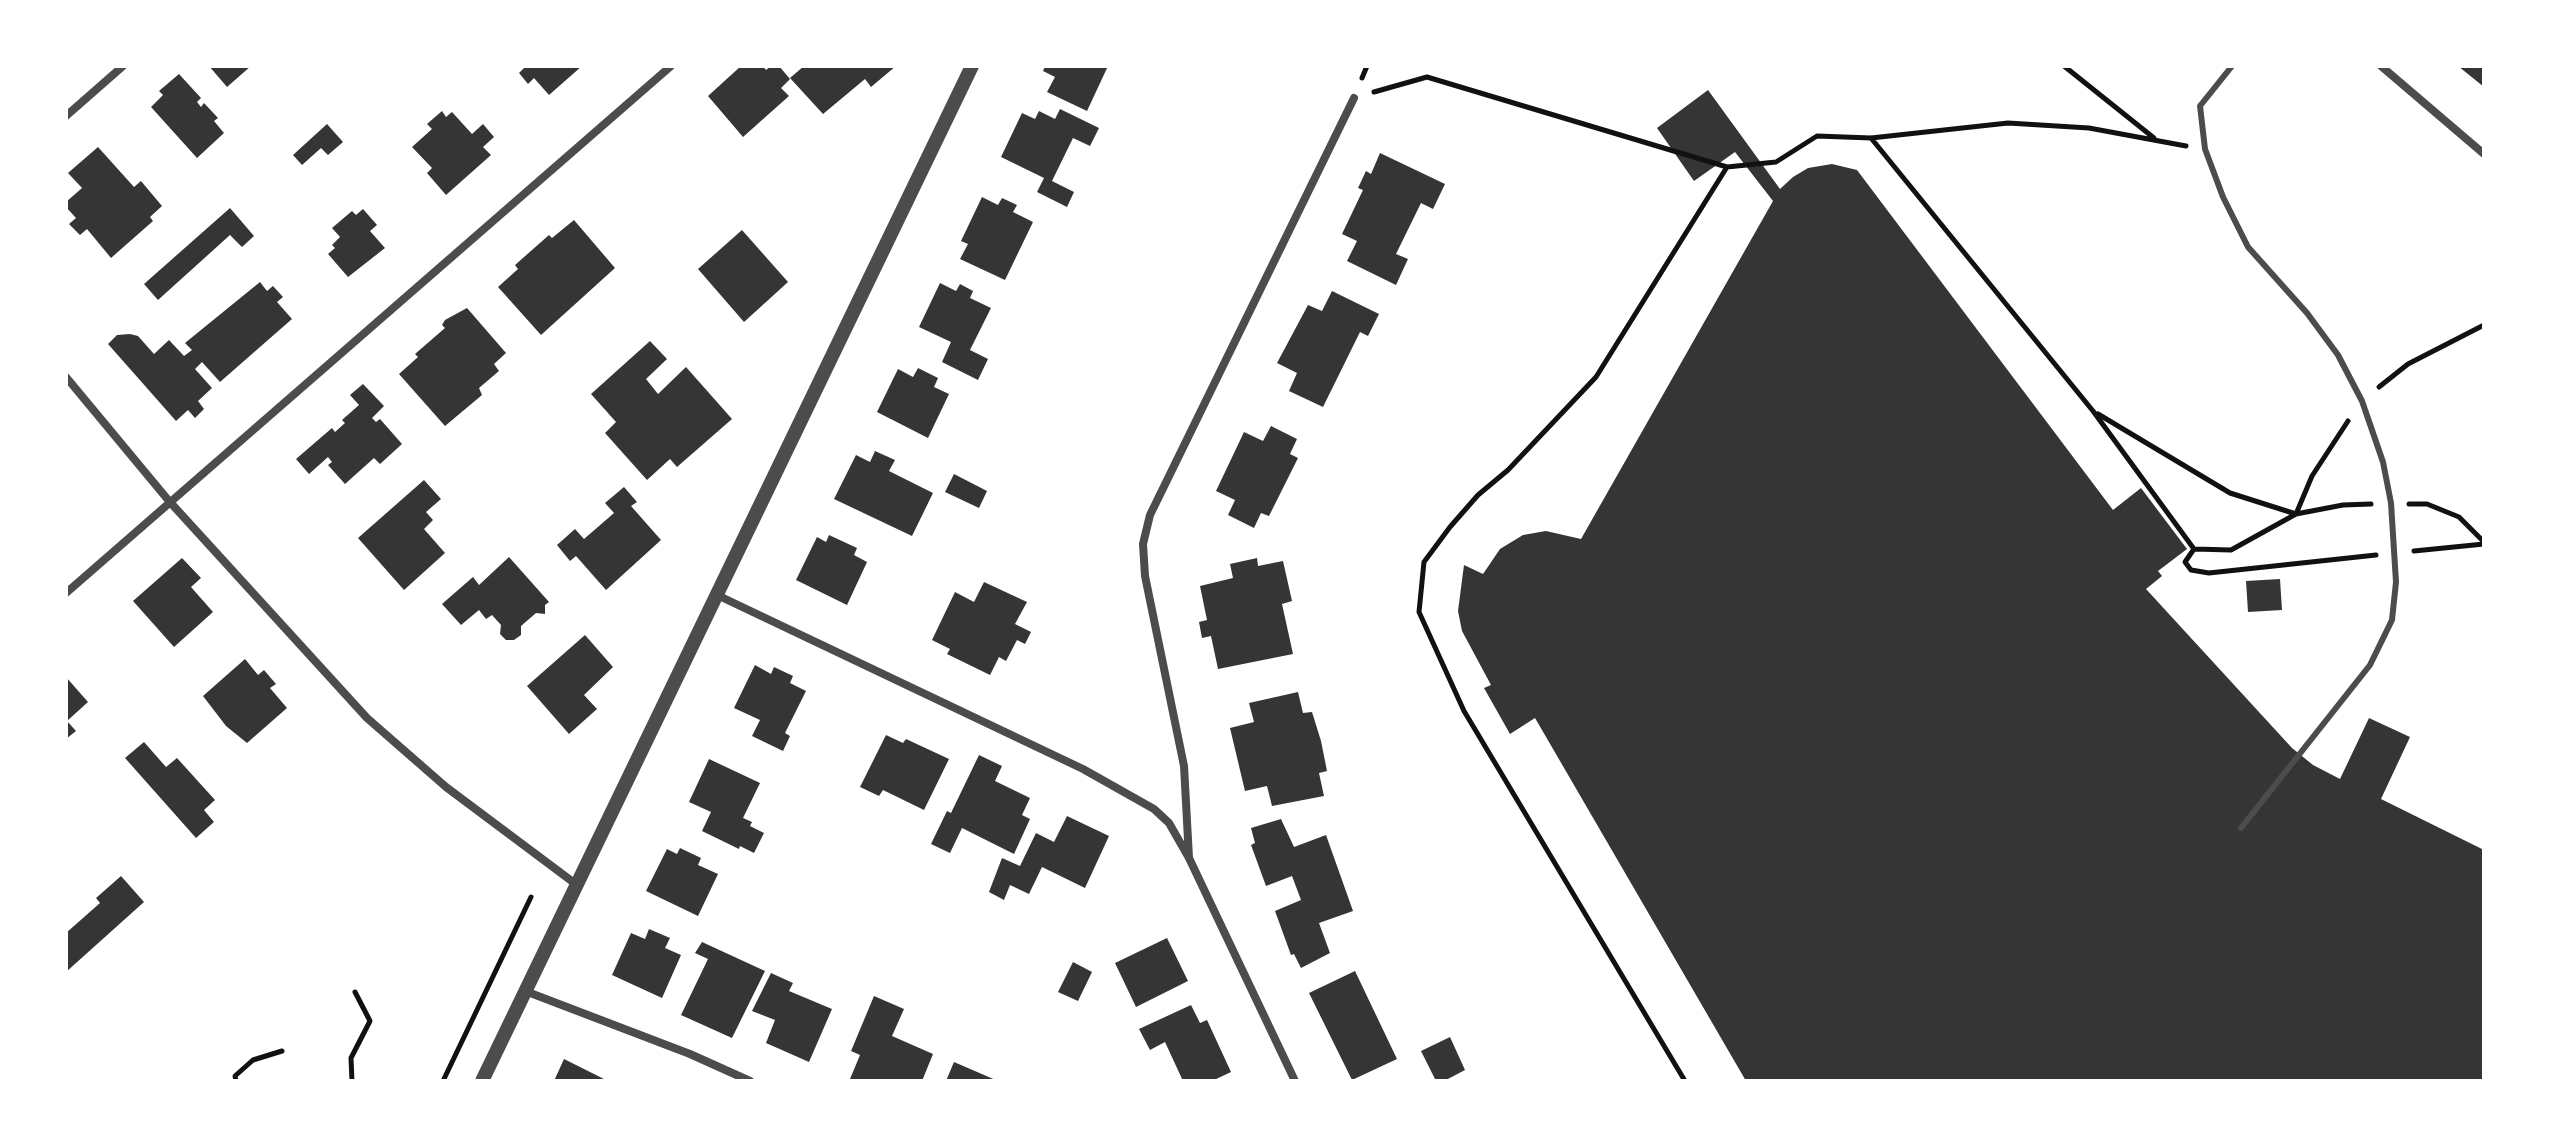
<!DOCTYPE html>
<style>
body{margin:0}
#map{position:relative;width:2550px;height:1147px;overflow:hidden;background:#fff;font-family:"Titillium Web",sans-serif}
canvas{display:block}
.frame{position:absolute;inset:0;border:68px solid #fff;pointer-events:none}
</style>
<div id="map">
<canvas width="2550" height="1147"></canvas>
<div class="frame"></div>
</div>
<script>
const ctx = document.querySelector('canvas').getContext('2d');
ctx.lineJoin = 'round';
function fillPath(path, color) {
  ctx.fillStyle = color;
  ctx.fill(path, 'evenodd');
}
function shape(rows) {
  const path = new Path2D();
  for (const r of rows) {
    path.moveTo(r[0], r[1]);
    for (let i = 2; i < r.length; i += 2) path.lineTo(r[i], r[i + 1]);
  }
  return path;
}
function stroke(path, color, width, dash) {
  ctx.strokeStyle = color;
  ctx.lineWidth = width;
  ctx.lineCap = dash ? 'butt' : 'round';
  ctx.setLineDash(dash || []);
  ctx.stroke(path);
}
fillPath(shape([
 [209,66,251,66,227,87],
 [523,66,582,66,549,95,534,78,528,84,519,73,524,68],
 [741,66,763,66,766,70,771,66,779,66,790,79,781,88,789,96,743,137,708,96],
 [804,66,810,67,896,66,871,87,865,79,823,114,790,78],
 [1045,66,1108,66,1087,111,1047,92,1055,77,1043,71],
 [2458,66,2484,66,2484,87],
 [179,74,201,98,197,102,201,107,204,103,218,118,214,121,224,133,197,158,151,107,163,95,159,91],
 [1708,90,1780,189,1793,177,1808,168,1832,164,1857,170,2113,510,2141,488,2187,549,2158,571,2162,576,2146,589,2292,748,2313,765,2340,779,2369,718,2410,737,2381,799,2484,850,2484,1081,1746,1081,1535,718,1510,734,1484,688,1491,685,1462,631,1458,611,1464,565,1483,574,1500,549,1523,535,1546,531,1581,539,1773,201,1735,152,1694,181,1657,128],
 [1060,109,1099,128,1090,146,1073,138,1052,181,1074,192,1067,207,1037,192,1044,178,1001,157,1022,113,1035,119,1039,111,1055,119],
 [442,111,446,117,452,112,472,134,483,124,494,137,483,147,491,155,446,195,427,173,432,168,412,147,432,129,427,124],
 [327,124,343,142,328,155,321,148,302,165,293,155],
 [98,147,134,187,141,181,162,206,150,217,153,221,111,258,87,229,80,235,69,224,76,218,66,207,66,202,82,188,68,173],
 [1380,153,1445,184,1433,209,1421,203,1396,254,1408,259,1396,285,1347,261,1357,241,1342,234,1363,190,1358,188,1366,171,1371,174],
 [982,197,998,205,1002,198,1017,205,1013,212,1033,222,1005,280,960,259,968,244,961,241],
 [230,208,254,236,242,247,230,235,158,300,144,284],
 [363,209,377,225,370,231,385,248,348,277,328,254,335,248,332,245,340,237,332,228,352,211,356,215],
 [574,220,615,268,541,335,498,287,518,269,515,265,549,235,552,238],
 [742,230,788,282,744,322,698,269],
 [260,282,267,291,273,286,283,297,277,302,292,319,220,382,202,362,195,369,212,388,198,401,204,409,195,418,188,410,176,421,108,344,117,335,130,334,138,336,154,354,169,340,184,356,192,350,185,343],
 [940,283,956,291,960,284,973,291,970,298,991,308,970,350,988,359,978,380,942,362,951,342,919,327],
 [1332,291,1379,314,1368,336,1360,332,1323,407,1289,391,1297,373,1277,363,1308,305,1322,311],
 [467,308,506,353,494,364,499,371,479,388,482,395,445,426,399,374,418,357,415,354,445,328,442,325,445,320],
 [650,341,667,359,646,379,658,394,686,367,732,419,677,467,670,459,647,480,605,433,616,422,591,394],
 [918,368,938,378,934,387,949,394,928,438,877,412,898,369,913,377],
 [363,384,384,406,372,418,376,422,380,419,402,444,380,464,374,458,345,484,328,465,332,462,328,457,309,474,296,459,332,428,335,432,345,423,342,420,359,405,350,395],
 [1271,426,1297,439,1290,454,1298,458,1269,516,1261,513,1254,528,1228,515,1235,500,1216,491,1244,432,1263,441],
 [875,451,895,460,889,471,933,493,912,536,834,499,856,455,870,462],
 [954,474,987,491,979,508,945,492],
 [424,480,441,499,426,512,433,520,424,529,445,553,404,590,358,538],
 [624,487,637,502,631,506,661,540,606,590,576,556,570,561,557,545,575,529,584,539,614,513,605,503],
 [829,535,857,548,854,555,867,562,847,605,796,580,817,537,826,542],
 [509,557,549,602,545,605,545,614,536,613,521,626,521,635,514,640,506,640,500,634,501,625,492,615,486,619,479,610,461,625,442,604,473,577,479,585],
 [182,558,201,578,191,587,213,612,174,647,133,601],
 [1257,558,1258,566,1283,561,1292,601,1282,604,1293,654,1218,669,1211,636,1202,638,1199,622,1207,620,1200,586,1233,578,1230,564],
 [2280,579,2282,610,2248,612,2246,581],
 [984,582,1027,602,1015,624,1031,632,1025,644,1017,640,1006,661,999,657,990,675,947,654,950,649,932,640,955,592,974,602],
 [585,635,613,667,584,695,597,709,569,734,527,686],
 [245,659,258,675,264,670,276,684,270,688,287,708,247,743,226,726,203,696],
 [755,665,771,674,774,667,793,676,790,683,806,691,785,733,790,736,783,751,752,736,760,720,734,708],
 [66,677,88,702,67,721,76,731,66,739],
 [1298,692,1303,713,1312,712,1321,741,1327,771,1319,773,1324,796,1272,806,1267,786,1245,791,1230,728,1254,722,1249,703],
 [886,735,903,743,906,739,949,759,924,810,883,790,879,796,860,787],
 [144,742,166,767,177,758,215,800,204,810,214,822,196,838,125,758],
 [979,755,1002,766,995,781,1030,798,1022,815,1030,819,1014,854,962,828,950,853,931,844,947,811,951,813],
 [709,759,760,783,743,818,752,822,750,826,764,833,754,853,740,846,739,849,702,831,711,812,689,802],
 [1067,816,1109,836,1085,888,1042,867,1029,894,1010,885,1004,900,989,892,1002,858,1020,866,1036,833,1054,842],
 [1281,819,1294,847,1326,835,1353,911,1319,923,1330,953,1301,968,1294,954,1291,955,1275,911,1301,900,1292,876,1266,886,1251,845,1255,843,1251,828],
 [680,848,701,858,698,865,718,874,698,916,646,891,667,849,677,854],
 [121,876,144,902,66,972,66,933,100,903,96,898],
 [649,929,670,938,665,948,681,955,662,998,612,975,631,933,645,939],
 [1167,938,1188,981,1136,1007,1115,963],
 [702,942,765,971,732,1038,681,1015,708,959,695,953],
 [1073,962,1092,972,1078,1001,1058,992],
 [1355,971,1397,1059,1352,1080,1309,993],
 [771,973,793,983,789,991,832,1009,809,1062,766,1043,775,1020,752,1011],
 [874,996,904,1009,892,1036,933,1054,922,1081,855,1081,850,1079,860,1055,851,1051],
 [1191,1005,1200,1023,1207,1020,1231,1072,1212,1081,1183,1081,1165,1042,1150,1050,1139,1029],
 [1450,1037,1465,1070,1444,1081,1436,1081,1421,1051],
 [564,1059,608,1081,554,1081],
 [954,1062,998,1081,946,1081]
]), '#353535');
stroke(shape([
 [2064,66,2154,138],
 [1362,78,1367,66],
 [1374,92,1427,77,1727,167,1776,162,1817,136,1871,138,2008,123,2089,128,2186,146],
 [1871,138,2093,411,2194,549,2185,562,2191,570,2209,573,2376,555],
 [2379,387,2408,364,2484,325],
 [2098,414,2230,493,2296,514,2312,476,2348,421],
 [2409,504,2427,504,2459,517,2484,542],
 [2194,549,2231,550,2296,514,2343,505,2371,504],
 [2414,551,2484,544],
 [236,1081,235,1076,253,1060,282,1051],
 [352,1081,351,1058,370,1021,355,992],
 [443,1081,531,897],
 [1685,1081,1464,711,1419,612,1424,562,1450,527,1478,495,1508,470,1596,377,1727,167]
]), '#111', 5);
stroke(shape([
 [2232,66,2200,106,2205,149,2223,197,2248,247,2307,313,2338,355,2362,401,2383,462,2391,503,2396,582,2392,620,2370,665,2241,828]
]), '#4c4c4c', 6);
stroke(shape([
 [2381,66,2484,154],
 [66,116,123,66],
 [66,377,169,501,367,718,446,787,577,885],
 [66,593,671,66],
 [717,595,1083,769,1154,809,1169,823,1189,858,1295,1081],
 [1189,858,1184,766,1145,576,1143,544,1150,515,1354,98],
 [525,991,690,1054,750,1081]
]), '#4c4c4c', 8);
stroke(shape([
 [482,1081,972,66]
]), '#4c4c4c', 14);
</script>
